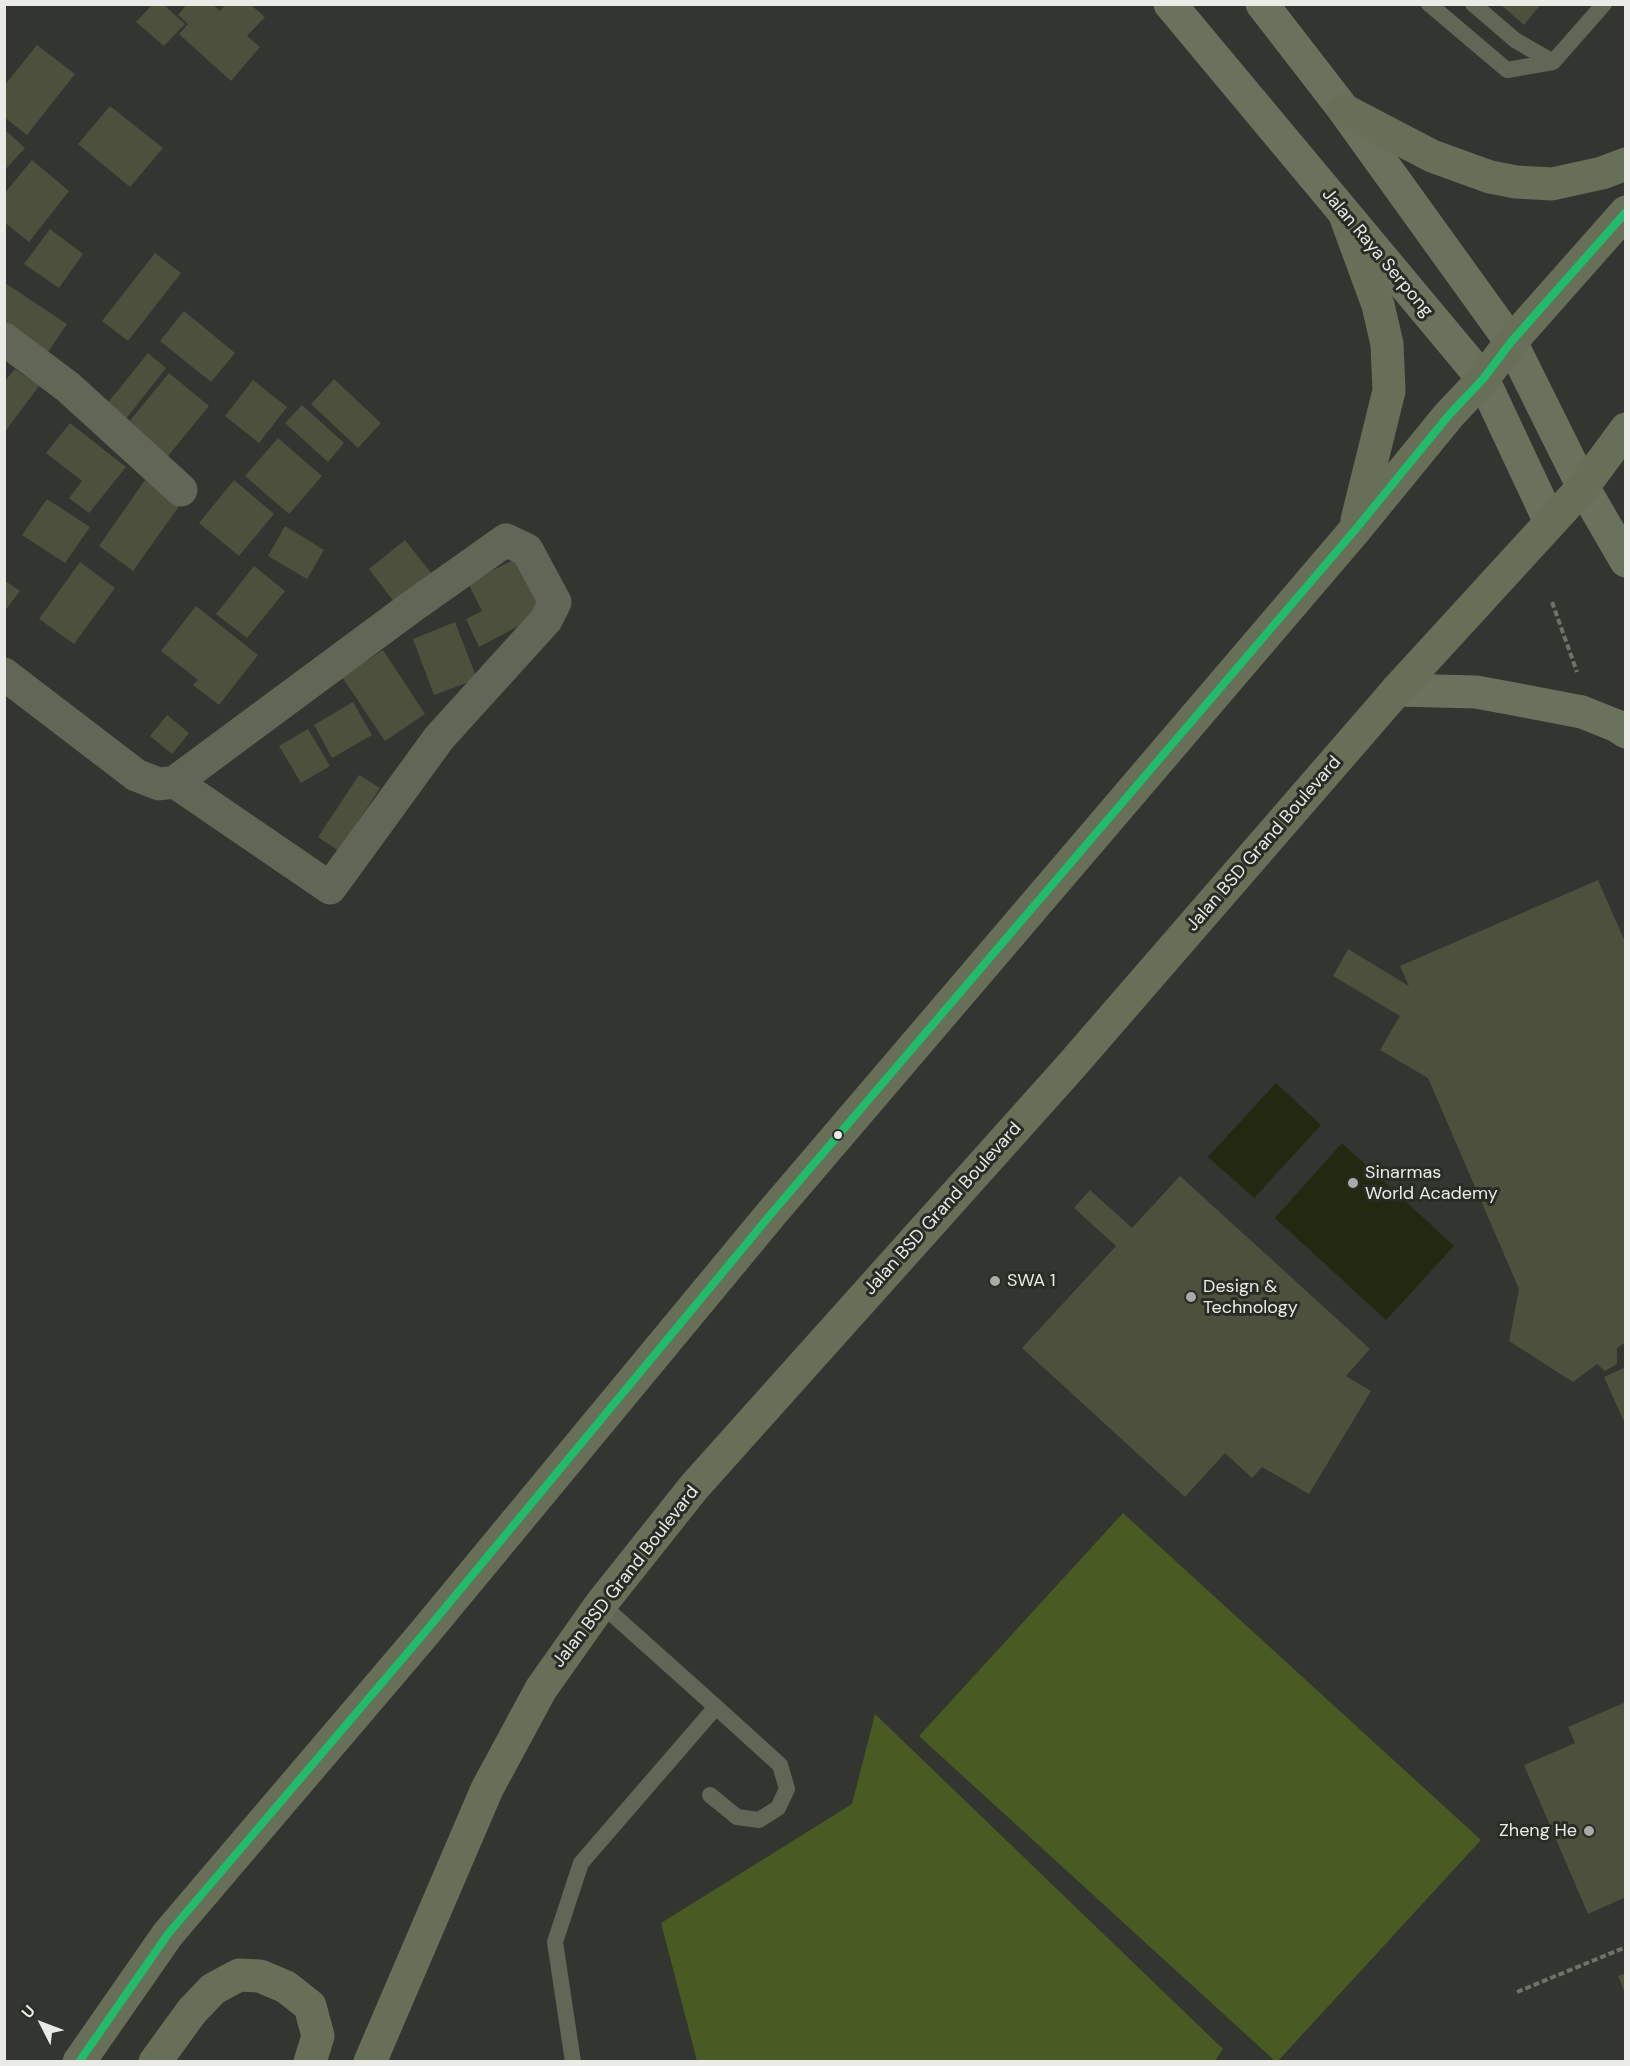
<!DOCTYPE html>
<style>
body{margin:0}
#map{position:relative;width:1630px;height:2066px;overflow:hidden;background:#333530;font-family:"DM Sans",sans-serif}
canvas{display:block}
.frame{position:absolute;inset:0;border:6px solid #eaebe7;pointer-events:none}
.north{position:absolute;left:12px;top:1994px;width:60px;height:60px;-webkit-text-stroke:4px #292c25;paint-order:stroke;rotate:312deg;font-size:16px;font-weight:700;line-height:24px;text-align:center;color:#eaebe7}
.north::after{content:'';display:block;margin:auto;width:21px;height:27px;background:#eaebe7;clip-path:polygon(50% 0,100% 100%,50% 72%,0 100%)}
</style>
<div id="map">
<canvas width="1630" height="2066"></canvas>
<div class="frame"></div>
<div class="north">U</div>
</div>
<script>
const ctx = document.querySelector('canvas').getContext('2d');
ctx.lineJoin = 'round';
function fillPath(path, color) {
  ctx.fillStyle = color;
  ctx.fill(path, 'evenodd');
}
function shape(rows) {
  const path = new Path2D();
  for (const r of rows) {
    path.moveTo(r[0], r[1]);
    for (let i = 2; i < r.length; i += 2) path.lineTo(r[i], r[i + 1]);
  }
  return path;
}
function stroke(path, color, width, dash) {
  ctx.strokeStyle = color;
  ctx.lineWidth = width;
  ctx.lineCap = dash ? 'butt' : 'round';
  ctx.setLineDash(dash || []);
  ctx.stroke(path);
}
function write(font, color, halo, rows, align = 'center') {
  ctx.font = font + ' "DM Sans",sans-serif';
  ctx.lineWidth = 6;
  ctx.setLineDash([]);
  ctx.textBaseline = 'middle';
  ctx.strokeStyle = halo;
  ctx.fillStyle = color;
  for (const [text, x, y, turn = 0] of rows) {
    ctx.save();
    ctx.translate(x, y);
    ctx.rotate((+turn || 0) * Math.PI / 180);
    ctx.textAlign = isNaN(turn) ? turn : align;
    if (halo) ctx.strokeText(text, 0, 0);
    ctx.fillText(text, 0, 0);
    ctx.restore();
  }
}
fillPath(shape([
 [1123,1513,1481,1840,1278,2061,1275,2061,919,1736],
 [875,1714,1223,2049,1215,2061,697,2061,661,1923,852,1804]
]), '#495a22');
fillPath(shape([
 [1276,1083,1321,1125,1254,1198,1208,1157],
 [1342,1143,1454,1246,1386,1320,1275,1218]
]), '#222910');
fillPath(shape([
 [153,4,163,4,185,24,164,46,136,22],
 [187,4,212,4,220,11,226,4,250,4,265,17,247,36,260,47,231,81,179,34,188,24,178,15],
 [1500,4,1541,4,1524,25],
 [37,45,75,74,27,135,4,117,4,86],
 [110,106,163,148,130,187,78,144],
 [4,129,25,148,4,171],
 [32,160,69,191,29,242,4,222,4,194],
 [50,229,83,254,59,288,24,264],
 [155,253,181,273,128,341,102,321],
 [5,283,67,324,44,358,4,332],
 [184,311,235,353,211,382,160,341],
 [148,353,166,368,125,420,106,405],
 [15,369,39,386,4,433,4,382],
 [169,373,209,406,168,456,128,423],
 [334,379,381,423,358,448,311,404],
 [253,380,287,407,259,443,225,416],
 [302,405,344,443,328,462,285,423],
 [70,423,126,467,89,513,69,498,82,481,46,453],
 [278,438,322,476,289,514,245,476],
 [145,480,180,505,133,571,99,546],
 [234,480,274,514,239,556,199,523],
 [47,499,90,527,65,563,22,535],
 [285,526,324,550,307,579,268,556],
 [405,540,435,578,398,607,369,569],
 [517,558,545,612,479,647,466,619,482,611,468,583],
 [80,562,115,588,74,644,39,619],
 [254,566,285,591,247,638,216,614],
 [4,580,20,591,4,612],
 [196,606,258,655,219,705,193,685,198,680,161,651],
 [455,622,477,679,434,695,413,639],
 [383,650,425,714,385,741,342,677],
 [353,702,372,735,332,758,314,725],
 [167,715,189,733,172,754,150,736],
 [308,729,330,766,301,783,279,746],
 [359,775,380,788,339,851,318,837],
 [1598,880,1626,944,1626,1342,1617,1348,1617,1364,1605,1371,1597,1364,1573,1382,1509,1341,1519,1289,1428,1078,1380,1050,1400,1016,1333,976,1348,949,1409,986,1400,966],
 [1180,1176,1370,1349,1346,1376,1371,1391,1309,1494,1262,1467,1252,1478,1225,1453,1185,1497,1022,1348,1116,1246,1074,1208,1090,1190,1132,1228],
 [1626,1367,1626,1426,1604,1377],
 [1626,1702,1626,1897,1588,1914,1524,1765,1575,1743,1568,1727],
 [1626,1973,1626,1993,1625,1993,1618,1976]
]), '#4c503c');
stroke(shape([
 [1552,602,1577,672],
 [1517,1992,1626,1947]
]), '#6e7267', 4, [6, 3]);
stroke(shape([
 [1429,4,1507,70,1553,62,1604,4],
 [1473,4,1515,40,1553,62],
 [710,1795,737,1817,759,1820,778,1808,787,1789,780,1765,716,1707],
 [573,2062,555,1942,581,1863,716,1707,601,1604]
]), '#616656', 16);
stroke(shape([
 [4,339,68,387,181,490],
 [4,674,136,775,159,784,175,782,410,608,506,540,527,550,555,602,546,620,439,738,330,888,175,782]
]), '#616656', 33);
stroke(shape([
 [1170,4,1483,379,1550,522],
 [1262,4,1344,110,1511,342,1583,487,1626,561],
 [1397,690,1476,692,1514,699,1582,712,1617,726,1626,732]
]), '#6a715c', 33);
stroke(shape([
 [1344,110,1432,156,1490,177,1516,182,1552,184,1602,173,1626,164],
 [1345,215,1378,305,1387,344,1389,391,1357,520],
 [79,2062,168,1934,421,1637,771,1214,1355,530,1449,415,1483,379,1511,342,1626,212],
 [155,2062,192,2011,213,1989,239,1975,260,1976,286,1987,310,2006,318,2036,310,2062],
 [370,2062,487,1789,541,1689,601,1604,694,1487,1072,1065,1397,690,1583,487,1626,429]
]), '#686f59', 33);
stroke(shape([
 [79,2062,168,1934,421,1637,771,1214,1355,530,1449,415,1483,379,1511,342,1626,212]
]), '#20bc6c', 8);
for (const [x, y, r, color] of [
 [838,1135,5,"#eaebe7"],
 [1353,1183,6,"#aaaba7"],
 [995,1281,6,"#aaaba7"],
 [1191,1297,6,"#aaaba7"],
 [1589,1831,6,"#aaaba7"]
]) {
  const dot = new Path2D();
  dot.arc(x, y, r, 0, 2 * Math.PI);
  ctx.fillStyle = color;
  ctx.fill(dot);
  stroke(dot, '#292c25', 2);
}
write('18px', '#eaebe7', '#292c25', [
 ["Jalan Raya Serpong",1377,253,50],
 ["Jalan BSD Grand Boulevard",1264,844,-49],
 ["Jalan BSD Grand Boulevard",943,1209,-48],
 ["Jalan BSD Grand Boulevard",626,1577,-52]
]);
write('18px', '#eaebe7', '#292c25', [
 ["Sinarmas",1365,1173],
 ["World Academy",1365,1194],
 ["SWA 1",1007,1281],
 ["Design &",1203,1287],
 ["Technology",1203,1308],
 ["Zheng He",1577,1831,"right"]
], 'left');
</script>
